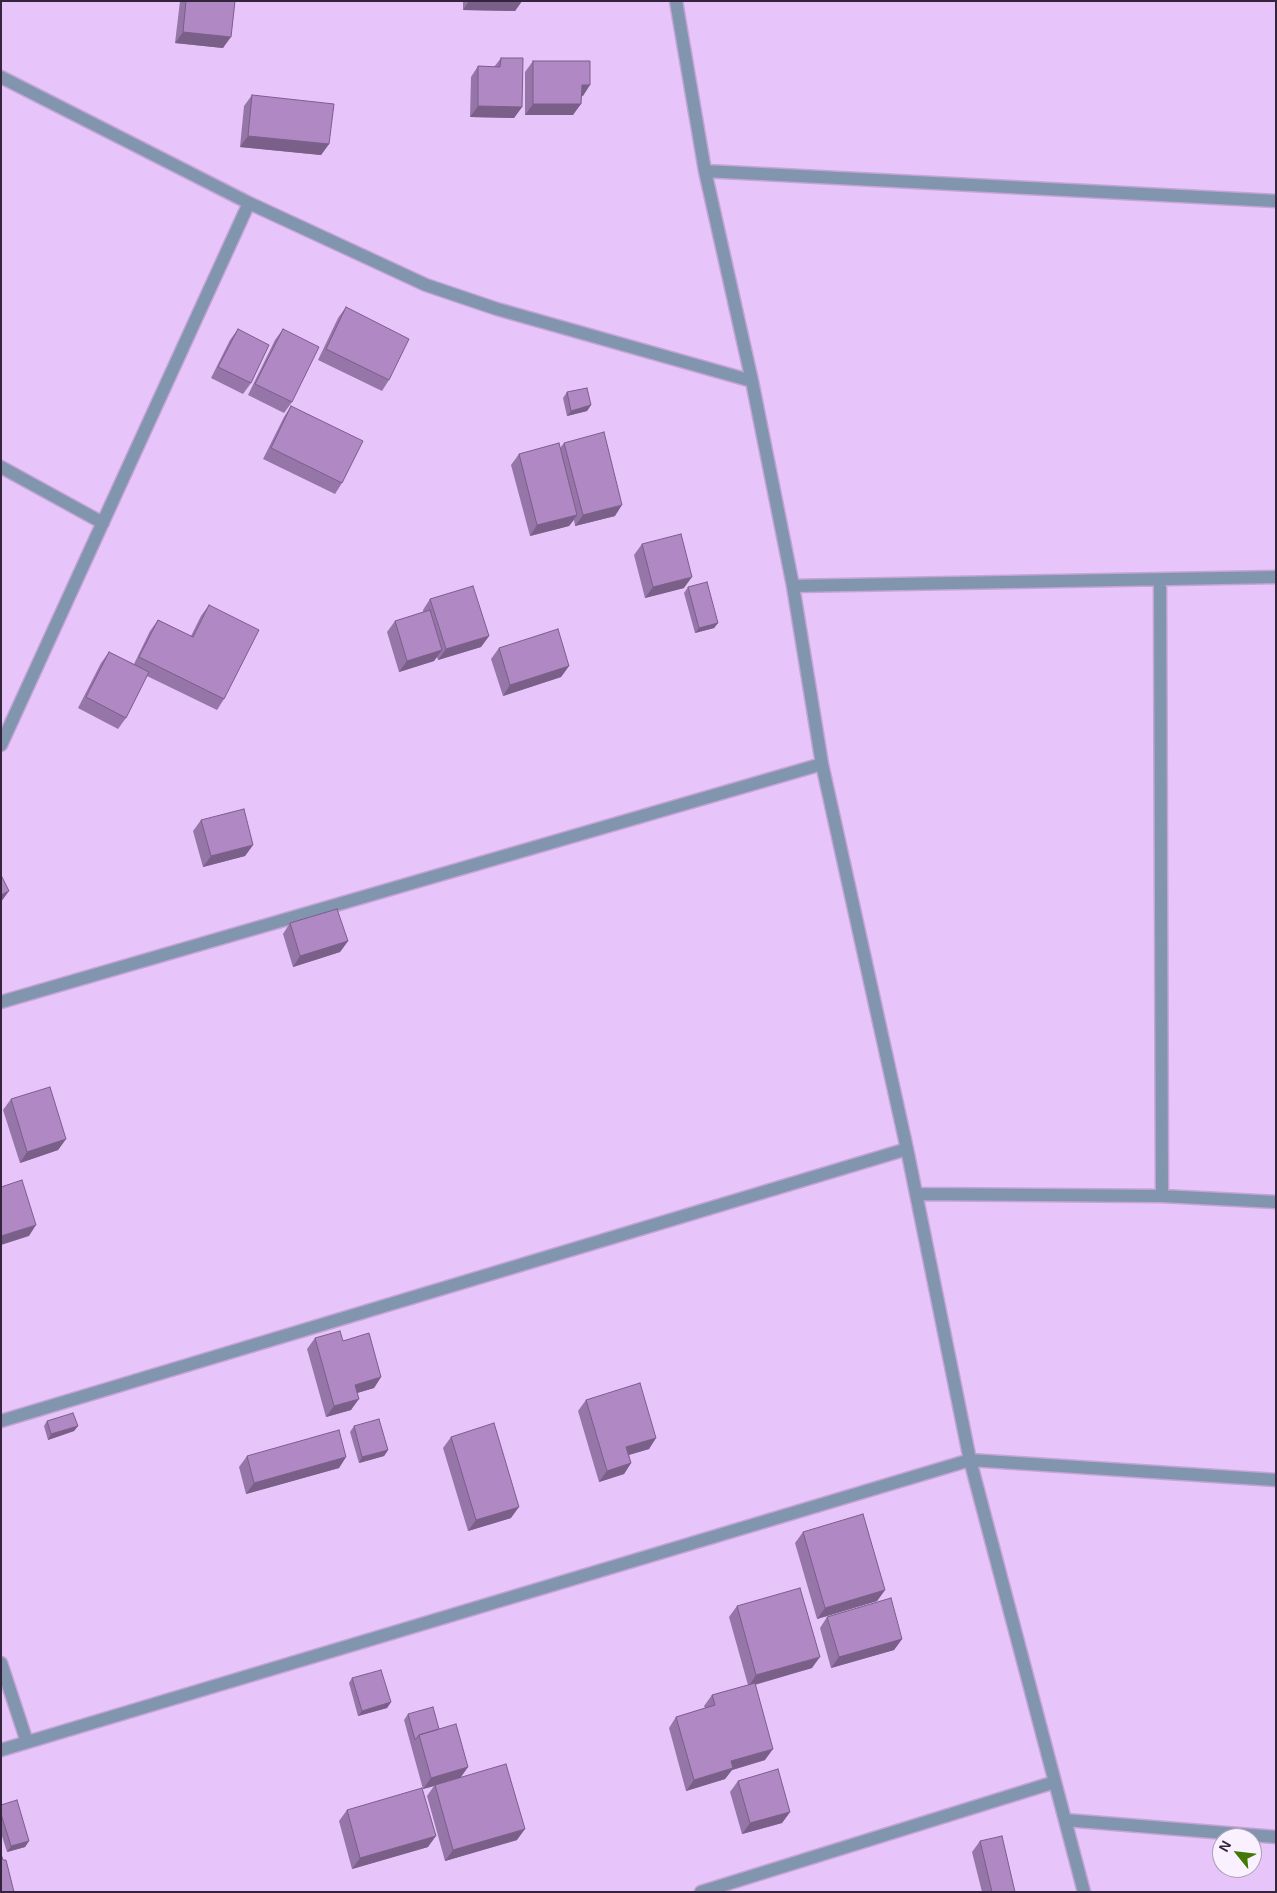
<!DOCTYPE html>
<style>
body{margin:0}
#map{position:relative;width:1277px;height:1893px;overflow:hidden;background:#e7c4fa;font-family:Helvetica,sans-serif}
canvas{display:block}
.frame{position:absolute;inset:0;border:2px solid #35243e;pointer-events:none}
.north{position:absolute;left:1212px;top:1828px;width:50px;height:50px;box-sizing:border-box;background:#f9f1ff;border:1px solid #ab9fb2;border-radius:50%;rotate:299deg;font-size:14px;font-weight:700;line-height:20px;text-align:center;color:#35243e}
.north::after{content:'';display:block;margin:auto;width:18px;height:22px;background:#447805;clip-path:polygon(50% 0,100% 100%,50% 72%,0 100%)}
</style>
<div id="map">
<canvas width="1277" height="1893"></canvas>
<div class="frame"></div>
<div class="north">N</div>
</div>
<script>
const ctx = document.querySelector('canvas').getContext('2d');
ctx.lineJoin = 'round';
function shape(rows) {
  const path = new Path2D();
  for (const r of rows) {
    path.moveTo(r[0], r[1]);
    for (let i = 2; i < r.length; i += 2) path.lineTo(r[i], r[i + 1]);
  }
  return path;
}
function stroke(path, color, width, dash) {
  ctx.strokeStyle = color;
  ctx.lineWidth = width;
  ctx.lineCap = dash ? 'butt' : 'round';
  ctx.setLineDash(dash || []);
  ctx.stroke(path);
}
function fillPath(path, color) {
  ctx.fillStyle = color;
  ctx.fill(path, 'evenodd');
}
const minor = shape([
 [676,1,705,171,752,381,793,586,822,764,907,1149,970,1460,1084,1892],
 [1,77,249,203,426,285,497,309,752,381],
 [705,171,1276,201],
 [1,467,103,523],
 [1160,580,1162,1196],
 [793,586,1276,577],
 [1,745,249,203],
 [1,1002,822,764],
 [916,1194,1162,1196,1276,1202],
 [1,1421,907,1149],
 [1,1663,27,1742],
 [1,1750,970,1460,1276,1480],
 [1065,1820,1276,1837],
 [701,1892,1055,1782]
]);
stroke(minor, '#c3a4d4', 15);
stroke(minor, '#8195ae', 12);
fillPath(shape([
 [180,1,235,1,223,48,175,43],
 [463,1,522,1,515,11,463,10],
 [501,58,522,107,514,118,470,117,471,77,478,66,494,67],
 [533,61,583,96,581,96,573,115,525,115,525,72],
 [252,95,329,144,321,155,240,147,244,106],
 [346,307,389,380,382,391,318,360,338,318],
 [238,329,251,383,243,394,211,378,230,340],
 [283,329,292,402,284,413,248,395,275,340],
 [567,392,591,405,587,411,567,416,563,398],
 [291,406,342,483,335,494,263,459,284,417],
 [564,443,615,516,575,526,574,520,569,526,530,536,511,465,519,454,560,448],
 [642,544,684,588,645,598,634,555],
 [688,587,718,623,714,628,695,633,684,593],
 [430,599,489,636,481,647,438,660,437,657,434,661,399,672,387,632,395,621,423,612,423,610],
 [209,605,224,699,217,710,147,676,126,718,118,729,78,708,101,663,109,652,134,664,150,631,158,620,191,636,201,616],
 [499,648,569,666,561,677,503,696,491,659],
 [201,820,253,845,245,856,203,867,193,831],
 [290,923,348,941,340,952,293,967,283,934],
 [11,1099,66,1139,58,1150,20,1163,3,1110],
 [315,1338,343,1341,381,1377,374,1388,357,1393,351,1410,326,1417,307,1349],
 [586,1400,656,1438,649,1449,629,1455,631,1463,624,1474,599,1482,578,1411],
 [47,1421,78,1426,74,1431,48,1440,44,1426],
 [354,1426,388,1450,384,1456,359,1463,350,1432],
 [451,1437,511,1518,468,1531,443,1448],
 [247,1456,346,1457,339,1468,246,1494,239,1467],
 [803,1532,885,1590,877,1601,817,1619,795,1543],
 [737,1606,812,1668,755,1685,765,1760,732,1770,725,1779,686,1791,669,1728,676,1717,705,1708,704,1706,712,1695,748,1685,729,1617],
 [827,1617,902,1639,894,1650,831,1668,820,1628],
 [352,1678,391,1702,387,1708,358,1716,349,1683],
 [408,1714,439,1729,468,1767,461,1777,517,1840,445,1861,427,1796,434,1786,423,1789,404,1720],
 [738,1781,790,1812,782,1823,742,1834,730,1792],
 [1,1805,29,1841,25,1847,7,1852,1,1833],
 [347,1810,428,1847,352,1869,339,1821],
 [980,1841,1015,1892,982,1892,972,1852]
]), '#9675a9');
fillPath(shape([
 [469,1,522,1,515,11,463,10],
 [183,32,231,37,223,48,175,43],
 [582,85,590,85,583,96,574,96],
 [533,104,581,104,573,115,525,115],
 [478,106,522,107,514,118,470,117],
 [248,136,329,144,321,155,240,147],
 [591,405,587,411,567,416,571,411],
 [622,505,615,516,575,526,583,515],
 [577,515,569,526,530,536,537,525],
 [692,577,684,588,645,598,653,587],
 [718,623,714,628,695,633,699,628],
 [489,636,481,647,438,660,446,649],
 [442,650,434,661,399,672,407,661],
 [569,666,561,677,503,696,510,685],
 [253,845,245,856,203,867,211,856],
 [9,891,1,902,1,895],
 [348,941,340,952,293,967,300,956],
 [66,1139,58,1150,20,1163,27,1152],
 [36,1225,29,1236,1,1245,1,1236],
 [381,1377,374,1388,347,1396,355,1385],
 [359,1399,351,1410,326,1417,334,1406],
 [78,1426,74,1431,48,1440,51,1434],
 [656,1438,649,1449,618,1458,626,1447],
 [388,1450,384,1456,359,1463,362,1457],
 [346,1457,339,1468,246,1494,254,1483],
 [631,1463,624,1474,599,1482,607,1471],
 [519,1507,511,1518,468,1531,476,1520],
 [885,1590,877,1601,817,1619,825,1608],
 [902,1639,894,1650,831,1668,839,1657],
 [820,1657,812,1668,749,1686,756,1675],
 [391,1702,387,1708,358,1716,362,1711],
 [773,1749,765,1760,732,1770,725,1779,686,1791,694,1780,731,1761],
 [468,1767,460,1778,435,1785,434,1786,423,1789,431,1778],
 [790,1812,782,1823,742,1834,750,1823],
 [525,1829,517,1840,445,1861,453,1850],
 [436,1836,428,1847,352,1869,360,1858],
 [29,1841,25,1847,7,1852,11,1846]
]), '#7a5f89');
const building = shape([
 [186,1,235,1,231,37,183,32,186,1],
 [501,58,523,58,522,107,478,106,478,66,500,67,501,58],
 [533,61,590,61,590,85,582,85,581,104,533,104,533,61],
 [252,95,334,104,329,144,248,136,252,95],
 [346,307,409,339,389,380,326,349,346,307],
 [238,329,269,345,251,383,218,367,238,329],
 [283,329,319,347,292,402,255,384,283,329],
 [587,388,591,405,571,411,567,392,587,388],
 [291,406,363,441,342,483,271,448,291,406],
 [604,432,622,505,583,515,564,443,604,432],
 [559,443,577,515,537,525,519,454,559,443],
 [681,534,692,577,653,587,642,544,681,534],
 [707,582,718,623,699,628,688,587,707,582],
 [473,586,489,636,446,649,430,599,473,586],
 [209,605,259,630,224,699,139,657,158,620,193,637,209,605],
 [430,610,442,650,407,661,395,621,430,610],
 [558,629,569,666,510,685,499,648,558,629],
 [109,652,149,672,126,718,86,697,109,652],
 [244,809,253,845,211,856,201,820,244,809],
 [1,875,9,891,1,895,1,875],
 [337,909,348,941,300,956,290,923,337,909],
 [50,1087,66,1139,27,1152,11,1099,50,1087],
 [22,1180,36,1225,1,1236,1,1187,22,1180],
 [340,1331,343,1341,369,1333,381,1377,355,1385,359,1399,334,1406,315,1338,340,1331],
 [640,1383,656,1438,626,1447,631,1463,607,1471,586,1400,640,1383],
 [73,1413,78,1426,51,1434,47,1421,73,1413],
 [379,1419,388,1450,362,1457,354,1426,379,1419],
 [494,1423,519,1507,476,1520,451,1437,494,1423],
 [339,1430,346,1457,254,1483,247,1456,339,1430],
 [863,1514,885,1590,825,1608,803,1532,863,1514],
 [800,1588,820,1657,756,1675,737,1606,800,1588],
 [891,1598,902,1639,839,1657,827,1617,891,1598],
 [381,1670,391,1702,362,1711,352,1678,381,1670],
 [755,1683,773,1749,731,1761,733,1768,694,1780,676,1717,715,1705,712,1695,755,1683],
 [433,1707,439,1729,419,1735,415,1740,408,1714,433,1707],
 [456,1724,468,1767,431,1778,419,1735,456,1724],
 [506,1764,525,1829,453,1850,435,1785,506,1764],
 [778,1769,790,1812,750,1823,738,1781,778,1769],
 [422,1788,436,1836,360,1858,347,1810,422,1788],
 [17,1800,29,1841,11,1846,1,1814,1,1805,17,1800],
 [1002,1836,1015,1892,992,1892,980,1841,1002,1836],
 [1,1854,3,1860,6,1860,14,1892,1,1892,1,1854]
]);
fillPath(building, '#af88c4');
stroke(building, '#7a5f89', 1);
</script>
